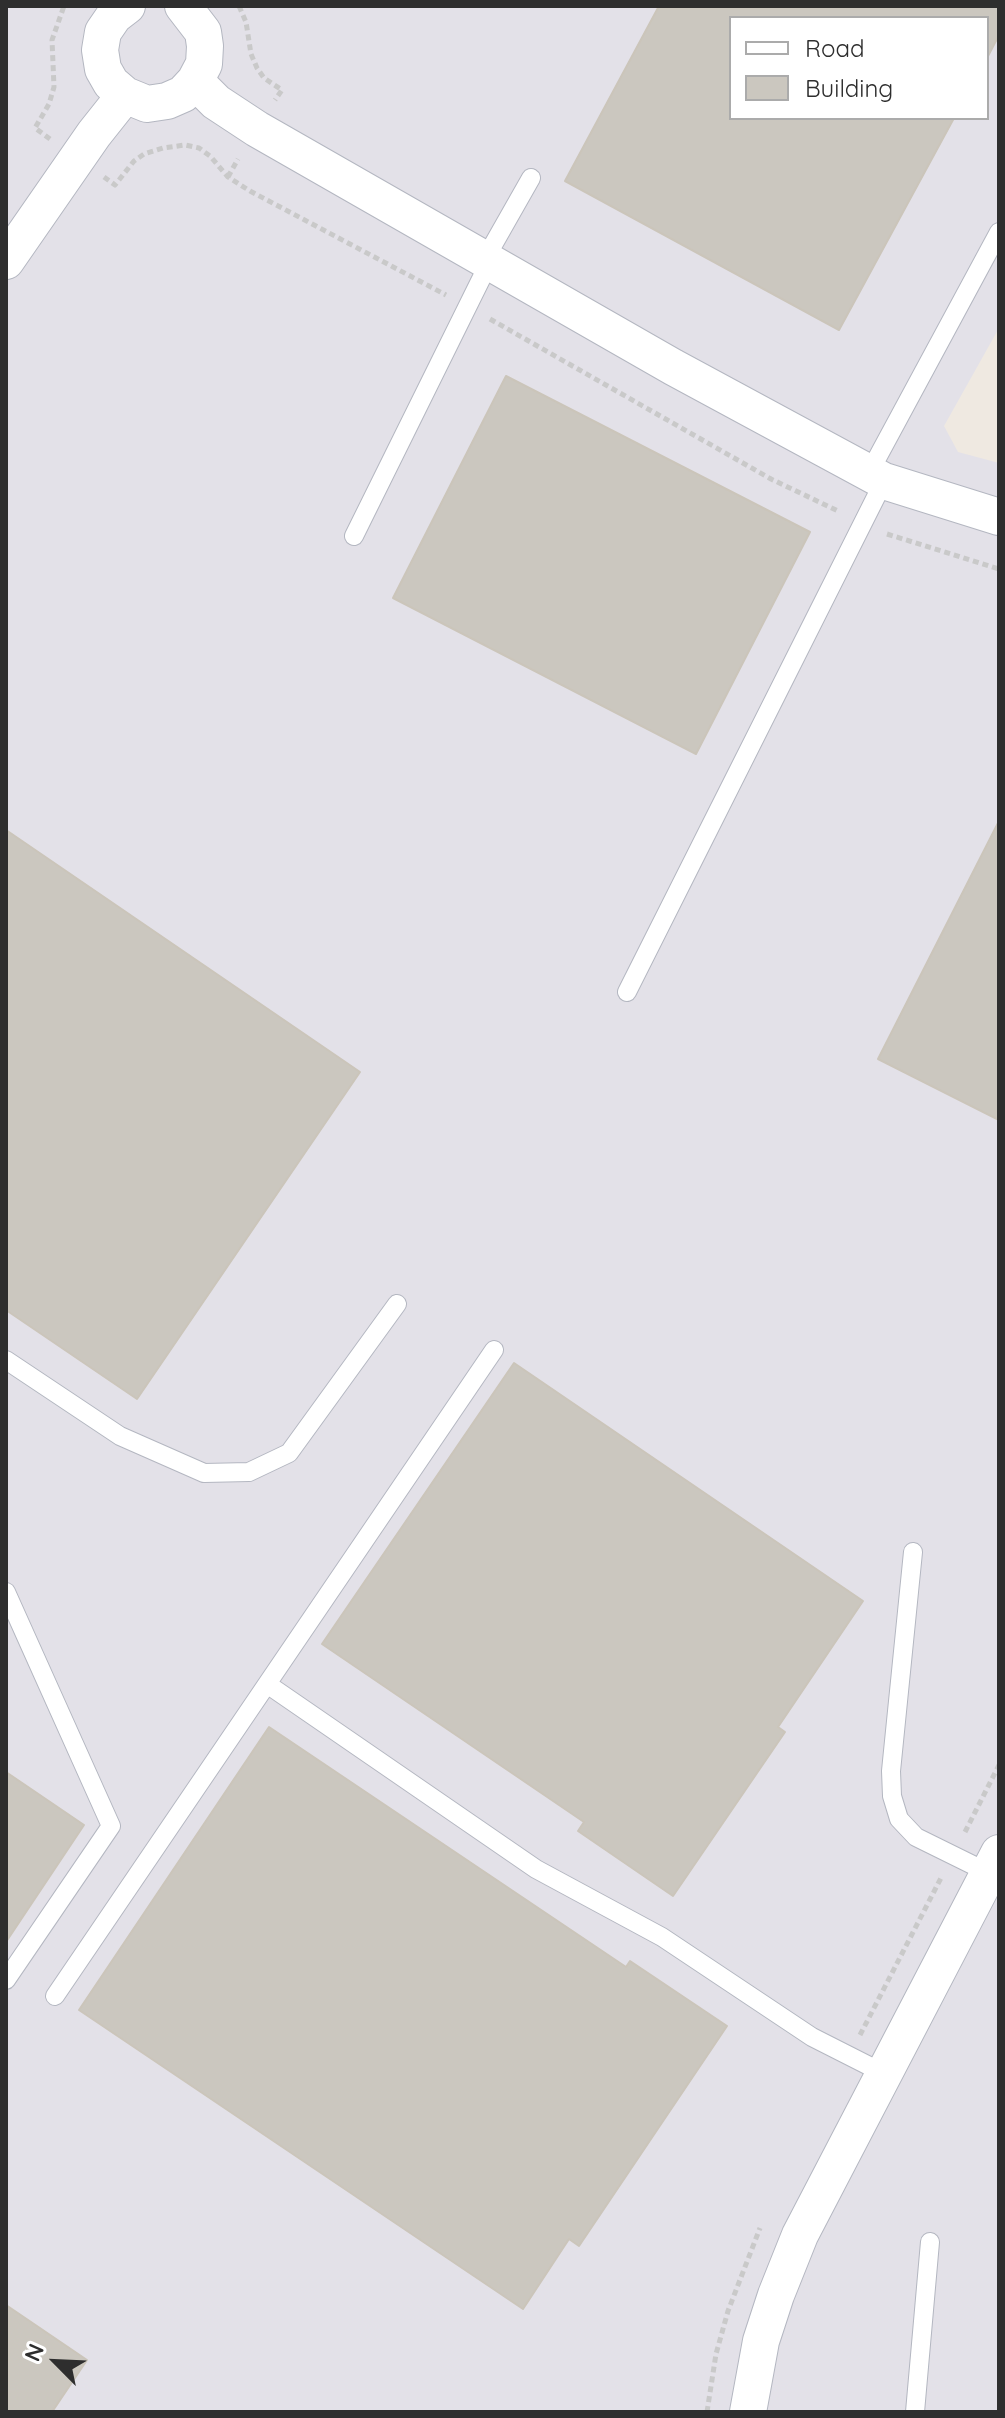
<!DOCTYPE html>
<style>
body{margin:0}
#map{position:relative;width:1005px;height:2418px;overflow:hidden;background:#efe9e1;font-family:Quicksand,sans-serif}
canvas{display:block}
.frame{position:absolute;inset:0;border:8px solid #2e2e2e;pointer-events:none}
.legend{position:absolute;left:729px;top:16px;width:260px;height:104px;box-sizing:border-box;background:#fff;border:2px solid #ababab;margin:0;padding:10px 14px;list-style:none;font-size:24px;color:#2e2e2e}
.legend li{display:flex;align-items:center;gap:16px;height:40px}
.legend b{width:40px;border:2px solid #ababab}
.north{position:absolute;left:16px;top:2322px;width:80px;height:80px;-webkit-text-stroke:6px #fff;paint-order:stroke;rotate:294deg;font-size:22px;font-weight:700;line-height:32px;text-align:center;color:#2e2e2e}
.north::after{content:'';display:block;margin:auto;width:28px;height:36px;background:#2e2e2e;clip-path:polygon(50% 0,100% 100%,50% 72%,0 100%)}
</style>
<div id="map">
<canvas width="1005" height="2418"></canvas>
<div class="frame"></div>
<ul class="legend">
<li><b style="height:10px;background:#fff"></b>Road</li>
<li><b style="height:22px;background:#cbc7bf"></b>Building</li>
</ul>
<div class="north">N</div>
</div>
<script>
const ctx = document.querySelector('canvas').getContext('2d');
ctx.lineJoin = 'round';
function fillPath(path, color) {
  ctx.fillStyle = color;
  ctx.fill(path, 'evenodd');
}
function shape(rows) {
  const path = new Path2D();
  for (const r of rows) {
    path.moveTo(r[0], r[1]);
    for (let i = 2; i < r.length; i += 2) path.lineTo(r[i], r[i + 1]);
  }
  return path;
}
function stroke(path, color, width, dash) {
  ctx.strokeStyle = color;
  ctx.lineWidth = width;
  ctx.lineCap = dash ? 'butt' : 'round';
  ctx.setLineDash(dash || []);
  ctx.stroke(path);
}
fillPath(shape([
 [6,6,999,6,999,328,944,426,958,452,999,463,999,2412,6,2412],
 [731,18,987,18,987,118,731,118]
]), '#e3e1e8');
const building = shape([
 [659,6,999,6,999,35,987,58,987,18,731,18,731,118,954,118,839,330,565,181,659,6],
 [506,376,810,532,696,754,393,598,506,376],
 [999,821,999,1120,878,1059,999,821],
 [6,830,360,1072,137,1399,6,1310,6,830],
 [514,1363,863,1601,778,1727,785,1732,673,1896,578,1831,584,1822,322,1644,514,1363],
 [269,1727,626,1967,630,1961,727,2026,579,2246,569,2239,523,2309,79,2010,269,1727],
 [6,1772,84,1825,6,1942,6,1772],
 [6,2305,87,2360,52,2412,6,2412,6,2305]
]);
fillPath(building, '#cbc7bf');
stroke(building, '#cbc5ba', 2);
const lane = shape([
 [485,259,531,178],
 [869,473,999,232],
 [354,536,490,261],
 [627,992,884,481],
 [494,1350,267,1684,536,1869,662,1937,812,2037,885,2074],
 [6,1360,120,1436,204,1473,249,1472,289,1453,397,1304],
 [913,1552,891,1771,892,1796,899,1819,916,1837,989,1873],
 [6,1592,111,1826,6,1980],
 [55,1996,267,1684],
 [915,2412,930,2242]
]);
const street = shape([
 [127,6,114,16,103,32,100,50,103,69,111,83,125,95,147,104,167,101,183,94,195,81,204,64,205,46,203,32,183,6],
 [195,81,216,102,257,129,673,367,884,481,999,517],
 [6,261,94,134,125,95],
 [748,2412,761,2341,776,2295,800,2235,999,1853]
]);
stroke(lane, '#b4b7c1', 20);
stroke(street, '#b4b7c1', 38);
stroke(shape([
 [239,6,246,22,251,54,257,68,264,78,282,90,275,100],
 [50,139,35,128,49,104,54,87,52,40,64,6],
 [104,177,115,185,134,161,144,154,163,148,185,145,199,148,210,156,228,177,250,191,446,295],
 [228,177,238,159],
 [490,319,771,479,838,511],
 [887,534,999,569],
 [965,1832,999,1765],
 [860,2035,942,1876],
 [707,2412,716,2354,728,2311,760,2228]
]), '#c9c9c9', 5, [6, 4]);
stroke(lane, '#fff', 18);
stroke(street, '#fff', 36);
</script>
